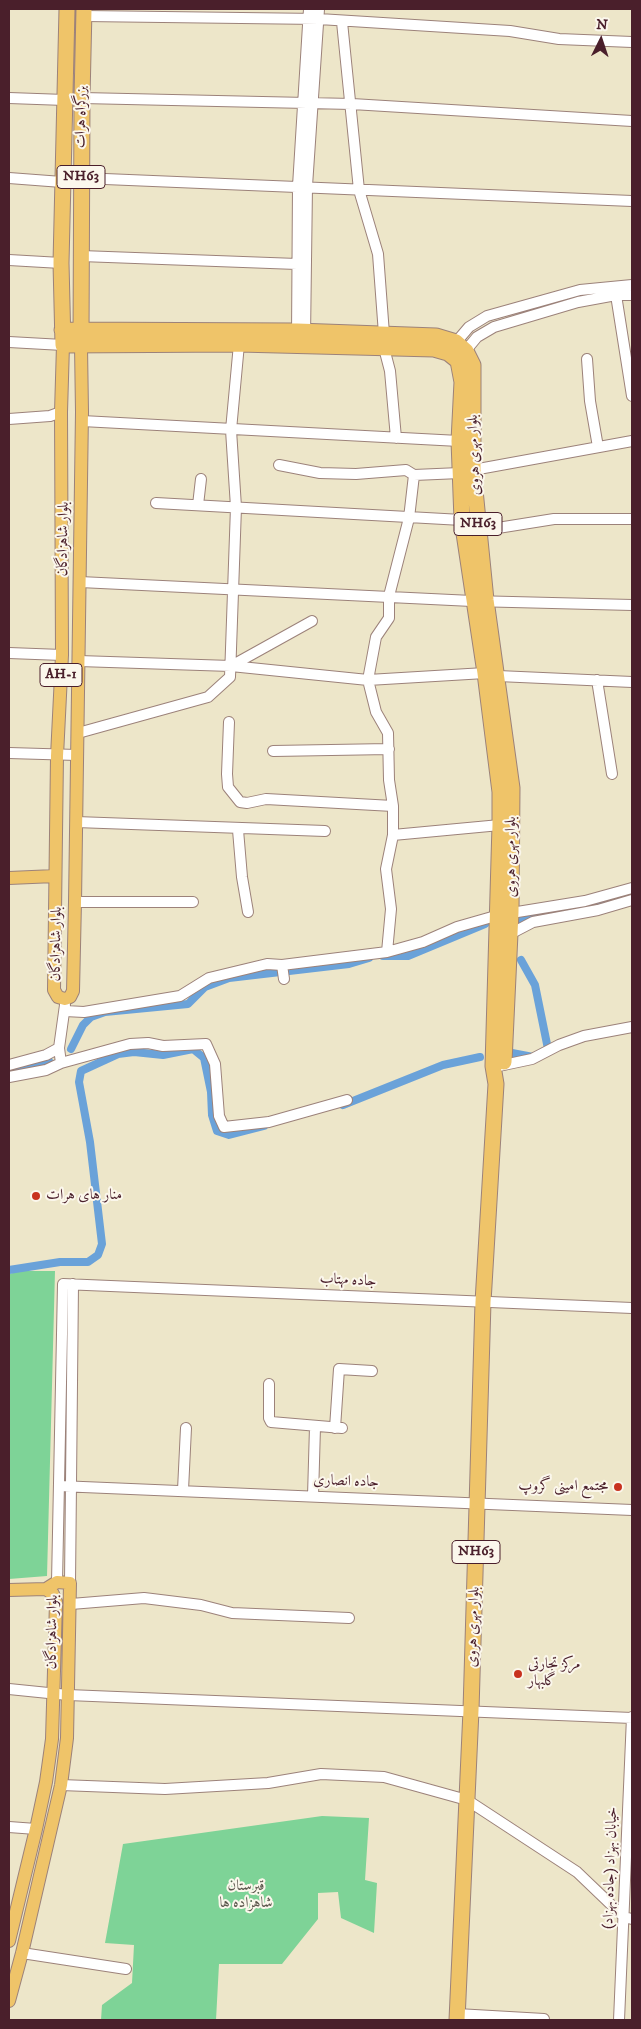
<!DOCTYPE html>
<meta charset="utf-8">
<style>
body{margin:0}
#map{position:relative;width:641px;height:2029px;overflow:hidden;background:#ede6c9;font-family:"IM FELL DW Pica",serif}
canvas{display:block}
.frame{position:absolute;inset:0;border:10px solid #4a1f2b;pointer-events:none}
.north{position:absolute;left:576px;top:15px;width:50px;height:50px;-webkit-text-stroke:4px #fbf7ec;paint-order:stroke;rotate:4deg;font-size:14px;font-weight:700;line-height:20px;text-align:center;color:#4a1f2b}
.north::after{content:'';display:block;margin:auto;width:18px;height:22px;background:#4a1f2b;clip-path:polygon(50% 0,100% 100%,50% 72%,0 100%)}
</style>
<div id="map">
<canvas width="641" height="2029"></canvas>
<div class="frame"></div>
<div class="north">N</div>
</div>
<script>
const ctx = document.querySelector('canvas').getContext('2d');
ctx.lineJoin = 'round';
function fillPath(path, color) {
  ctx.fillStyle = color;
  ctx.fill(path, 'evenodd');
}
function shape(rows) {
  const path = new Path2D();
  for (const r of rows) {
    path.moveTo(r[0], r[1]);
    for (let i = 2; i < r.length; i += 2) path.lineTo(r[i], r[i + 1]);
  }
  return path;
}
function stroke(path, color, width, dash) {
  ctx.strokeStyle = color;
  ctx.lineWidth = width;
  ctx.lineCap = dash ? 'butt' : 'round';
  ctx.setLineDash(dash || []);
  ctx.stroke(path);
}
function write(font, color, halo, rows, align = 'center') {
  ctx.font = font + ' "IM FELL DW Pica",Amiri,serif';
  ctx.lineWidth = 4;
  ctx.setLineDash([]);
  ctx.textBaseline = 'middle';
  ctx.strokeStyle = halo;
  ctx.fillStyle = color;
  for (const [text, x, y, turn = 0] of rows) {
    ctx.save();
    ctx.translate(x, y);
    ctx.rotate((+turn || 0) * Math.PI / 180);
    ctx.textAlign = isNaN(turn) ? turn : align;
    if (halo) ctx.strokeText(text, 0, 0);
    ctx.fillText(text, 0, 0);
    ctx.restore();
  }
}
fillPath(shape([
 [21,1271,55,1271,47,1576,9,1579,9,1274],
 [322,1816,369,1818,365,1880,377,1883,374,1933,341,1918,338,1892,318,1893,318,1919,282,1964,219,1964,216,2020,101,2020,102,2005,132,1983,134,1945,105,1943,123,1844]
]), '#7ed397');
stroke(shape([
 [539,912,557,912,604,903,632,894],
 [519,922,534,912],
 [383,956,408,956,485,924],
 [71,1049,83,1025,91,1017,105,1012,188,1004,205,987,229,978,349,964,369,958],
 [512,1053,533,1057,548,1049,535,985,521,960],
 [9,1071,49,1061],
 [343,1105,443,1065,480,1057],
 [9,1270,60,1262,88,1262,98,1255,102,1244,90,1142,79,1082,81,1071,118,1054,134,1052,163,1055,193,1049,204,1058,211,1092,212,1115,217,1131,229,1135,264,1126]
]), '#6aa2d9', 8);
const minor = shape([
 [85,16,319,19,510,31,559,39,632,42],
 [342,22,359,190,378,254,384,334],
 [9,98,65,100],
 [82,98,352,104,632,121],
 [9,178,62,182],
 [81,178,632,201],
 [81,256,297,264],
 [9,260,61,263],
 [616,295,632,396],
 [297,337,298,186,309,9],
 [305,337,307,186,319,9],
 [9,342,63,345],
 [452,347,469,327,487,316,580,290,632,285],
 [384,348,390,371,396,438],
 [463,354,477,337,494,327,578,302,616,295,632,295],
 [587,359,590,401,598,447],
 [9,419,50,416,61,412],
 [82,421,459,441],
 [279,465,320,473,356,474,406,470,414,475,409,518,389,596,389,618,376,637,368,680,376,712,388,733,389,780,393,806,393,835,386,869,391,909,387,952],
 [473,470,632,441],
 [414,475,460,473],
 [156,503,462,520],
 [198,505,201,479],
 [479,531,554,519,632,519],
 [80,582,472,601,632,605],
 [9,653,62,655],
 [79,661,231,666,368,680,485,673],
 [231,666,312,621],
 [498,676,632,682],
 [597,680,612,774],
 [229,722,227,774,228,787,240,802,247,803,266,799,393,806],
 [78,733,208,697,230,677,236,507,231,430,239,344],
 [273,751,389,749],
 [9,753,77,755],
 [76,822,325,831],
 [238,830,242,877,248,912],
 [393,835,500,825],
 [75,902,193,902],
 [510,934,533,922,598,910,632,900],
 [282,965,284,979],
 [65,1011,84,1012,180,996,209,978,267,964,282,965,387,952,423,942,457,927,499,915,585,901,632,888],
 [61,1063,59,1048,65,1005],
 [9,1065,46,1055,59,1048],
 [499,1066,532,1059,559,1045,584,1036,632,1027],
 [9,1077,46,1070,61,1063,130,1044,148,1043,163,1046,206,1044,215,1064,219,1116,224,1127,269,1122,347,1100],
 [269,1384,269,1418,271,1422,342,1428],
 [335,1428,339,1369,372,1371],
 [59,1486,632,1510],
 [183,1490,186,1428],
 [313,1496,315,1427],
 [57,1582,63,1284,632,1308],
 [70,1583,73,1284],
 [71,1604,144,1598,201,1605,232,1613,349,1618],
 [9,1689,68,1695,632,1718],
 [61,1785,165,1789,268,1783,321,1774,384,1777,467,1800,577,1872,624,1917,632,1919],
 [9,1827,36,1829],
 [22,1953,126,1969],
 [457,2014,544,2019],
 [619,2020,632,1717]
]);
const major = shape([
 [63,345,61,412,62,655,57,756,54,990,58,997,65,999,70,997,73,991,75,902,82,412,81,346],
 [9,878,55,876],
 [9,1590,46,1589],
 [9,1941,36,1829,46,1782,52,1739,56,1602,53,1594,46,1589],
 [9,2001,22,1953,61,1785,67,1738,70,1583,57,1582,46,1589]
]);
const highway = shape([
 [67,9,61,263,63,345,239,344,434,349,448,353,458,361,462,382,459,441,462,520,485,673,500,792,500,825,493,1066,496,1084,483,1302,471,1710,457,2020],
 [62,330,297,331,436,336,456,342,466,351,473,365,473,470,486,600,512,788,511,912,504,1062],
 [81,339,82,98,84,9]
]);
stroke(minor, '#9c827a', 12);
stroke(major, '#9c827a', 14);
stroke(highway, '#9c827a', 17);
stroke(minor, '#fff', 10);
stroke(major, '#efc469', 12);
stroke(highway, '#efc469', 15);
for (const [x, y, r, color] of [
 [36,1196,5,"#c8321e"],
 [618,1487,5,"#c8321e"],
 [518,1674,5,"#c8321e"]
]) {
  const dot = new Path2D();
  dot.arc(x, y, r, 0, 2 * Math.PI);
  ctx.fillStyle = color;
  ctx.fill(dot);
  stroke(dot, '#fbf7ec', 2);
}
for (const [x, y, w] of [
 [81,177,48],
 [478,524,48],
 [61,675,42],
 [476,1552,48]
]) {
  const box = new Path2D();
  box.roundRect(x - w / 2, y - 11.5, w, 23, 4);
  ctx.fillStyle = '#fbf7ec';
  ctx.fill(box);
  stroke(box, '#4a1f2b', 1);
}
write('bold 14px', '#4a1f2b', null, [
 ["NH63",81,177],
 ["NH63",478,524],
 ["AH-1",61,675],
 ["NH63",476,1552]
]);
write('15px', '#4a1f2b', '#fbf7ec', [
 ["بزرگراه هرات",82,117,-89],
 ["بلوار مهری هروی",475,455,-92],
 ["بلوار شاهزادگان",64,539,-89],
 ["بلوار مهری هروی",512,857,-90],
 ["بلوار شاهزادگان",57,944,-89],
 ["جاده مهتاب",348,1281,3],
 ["جاده انصاری",346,1482,2],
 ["بلوار مهری هروی",474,1627,-88],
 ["بلوار شاهزادگان",53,1632,-89],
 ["خیابان بهزاد (جاده بهزاد)",611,1868,-88]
]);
write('15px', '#4a1f2b', '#fbf7ec', [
 ["منار های هرات",46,1196],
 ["مجتمع امینی گروپ",608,1487,"right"],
 ["مرکز تجارتی",528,1665],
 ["گلبهار",528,1682]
], 'left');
write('15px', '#5a554b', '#fbf7ec', [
 ["قبرستان",246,1887],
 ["شاهزاده ها",246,1904]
]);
</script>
